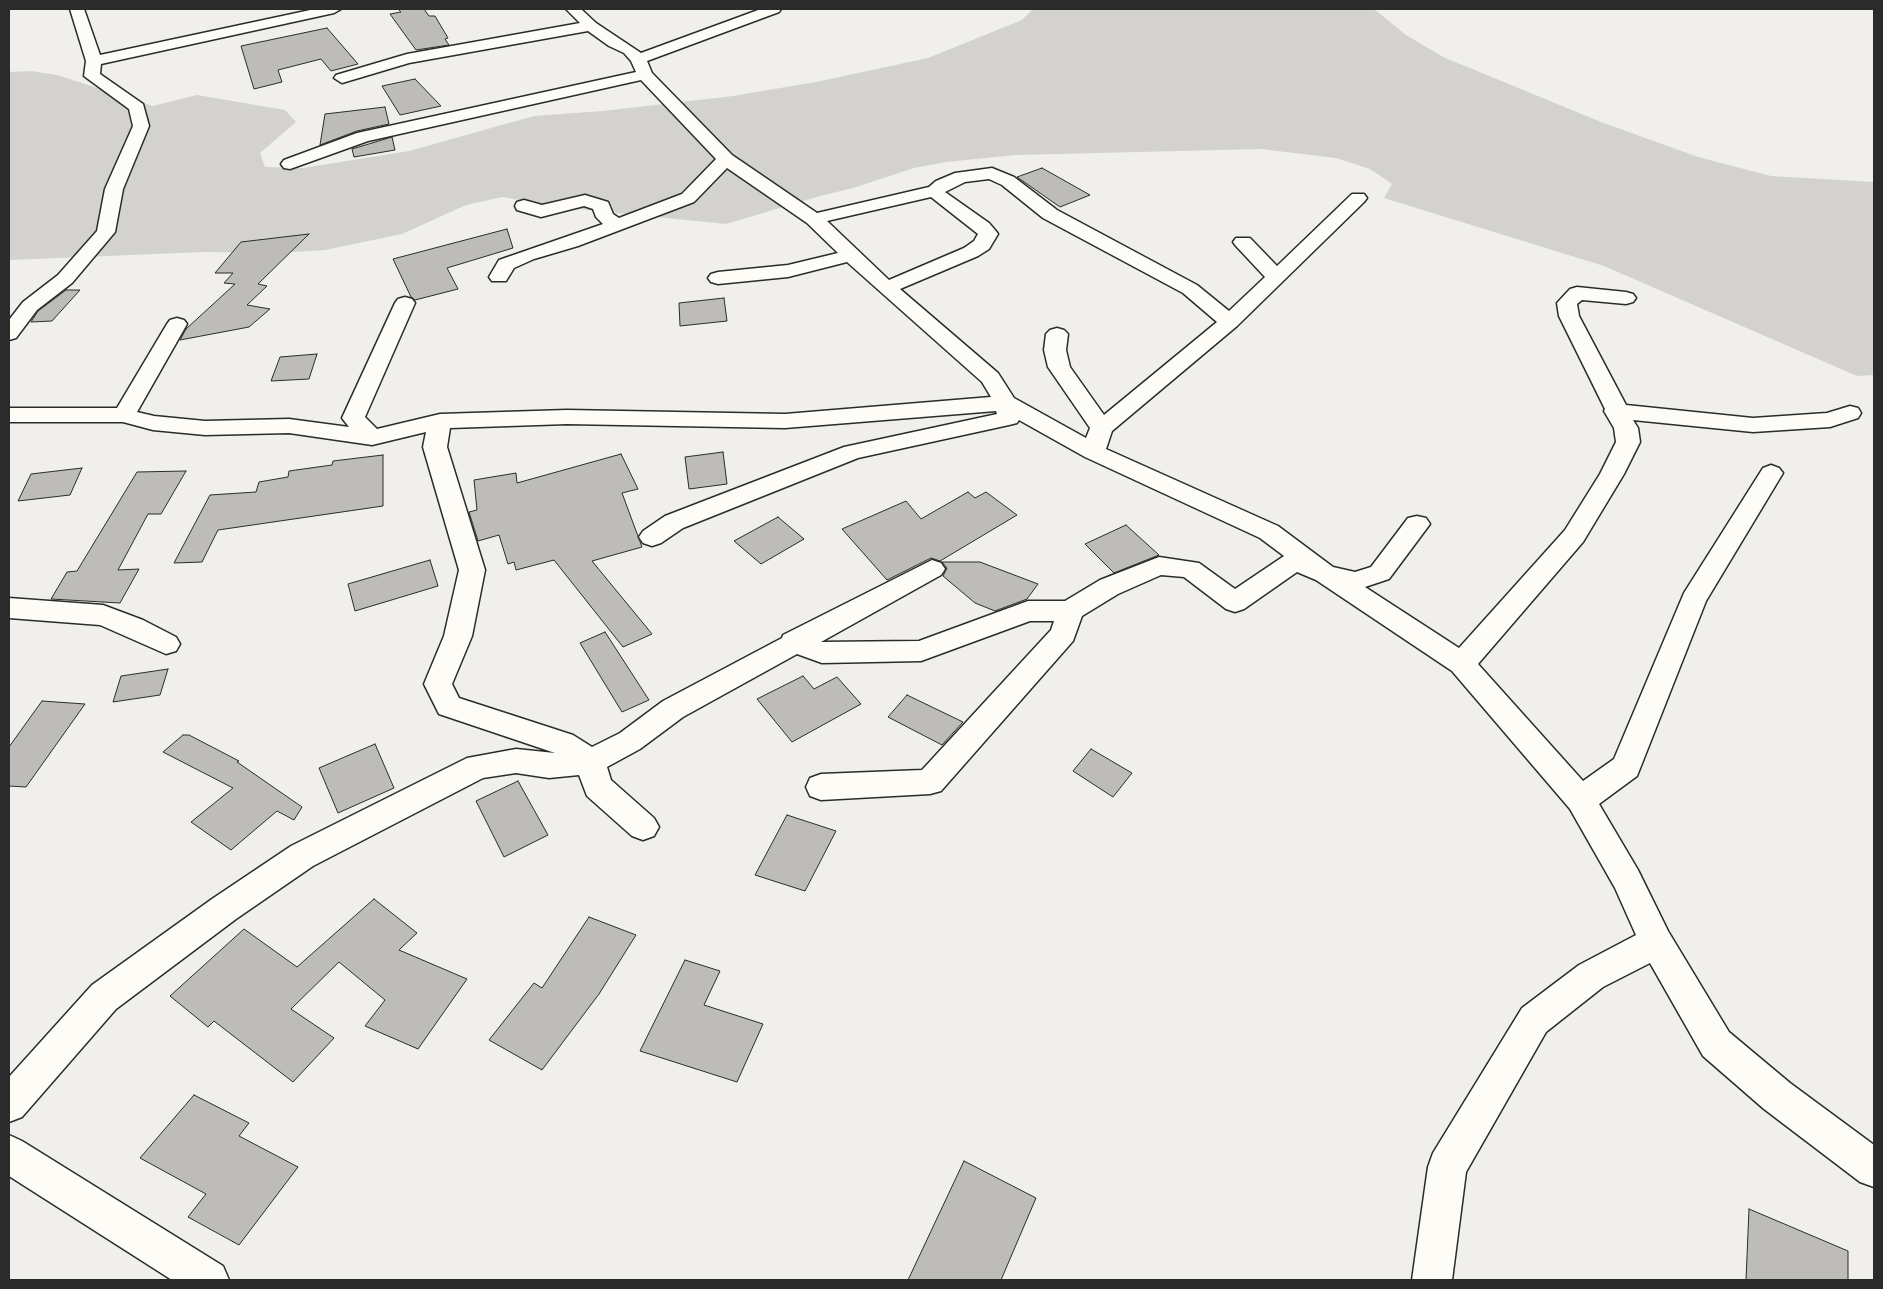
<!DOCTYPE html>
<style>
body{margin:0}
#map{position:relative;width:1883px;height:1289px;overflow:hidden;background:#f0efeb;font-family:Delius,sans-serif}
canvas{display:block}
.frame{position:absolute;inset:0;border:10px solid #2b2b2b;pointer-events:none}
</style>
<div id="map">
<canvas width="1883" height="1289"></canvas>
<div class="frame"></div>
</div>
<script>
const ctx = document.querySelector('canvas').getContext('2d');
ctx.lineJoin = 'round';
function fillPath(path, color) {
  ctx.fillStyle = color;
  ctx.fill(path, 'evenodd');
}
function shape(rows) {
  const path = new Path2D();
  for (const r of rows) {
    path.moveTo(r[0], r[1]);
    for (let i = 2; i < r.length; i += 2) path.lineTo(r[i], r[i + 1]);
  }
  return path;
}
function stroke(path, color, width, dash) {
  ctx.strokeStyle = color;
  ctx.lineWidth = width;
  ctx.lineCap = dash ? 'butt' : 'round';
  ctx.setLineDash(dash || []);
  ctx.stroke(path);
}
fillPath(shape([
 [1033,9,1374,9,1406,35,1443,57,1601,122,1698,157,1771,176,1874,182,1874,375,1857,376,1604,266,1384,198,1392,184,1370,169,1336,158,1261,149,1016,155,946,162,914,168,853,188,820,196,726,224,567,208,502,197,466,205,402,234,325,250,280,253,204,252,9,260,9,72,31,71,57,75,153,106,197,95,285,110,296,122,260,153,265,167,303,168,409,151,534,116,603,111,733,96,816,82,928,58,1022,20]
]), '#d3d2cf');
const building = shape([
 [398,9,424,9,429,16,435,16,448,38,445,39,449,45,416,50,390,14,401,12,398,9],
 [327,28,358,64,331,71,321,59,278,70,282,82,254,89,241,46,327,28],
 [415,79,441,106,400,115,382,86,415,79],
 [385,107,389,124,357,131,320,145,325,114,385,107],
 [392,137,395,150,354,157,352,149,392,137],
 [1042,168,1090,195,1060,207,1017,177,1042,168],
 [507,229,513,248,447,268,458,289,415,300,411,297,393,259,507,229],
 [309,234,258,284,267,286,247,305,270,309,249,327,180,340,186,329,235,284,224,283,233,273,215,273,241,242,309,234],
 [66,290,80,290,52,321,31,322,38,311,66,290],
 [724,298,727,321,680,326,679,303,724,298],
 [317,354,309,379,271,381,280,357,317,354],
 [723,452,727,484,689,489,685,457,723,452],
 [621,454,638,489,622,493,642,547,592,561,652,634,623,647,554,560,516,570,514,562,508,564,499,535,478,541,469,512,477,510,474,480,516,473,517,483,621,454],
 [383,455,383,506,218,530,202,562,174,563,210,495,256,492,259,482,288,477,289,471,332,465,333,461,383,455],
 [82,468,70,495,18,501,31,474,82,468],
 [186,471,161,514,148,514,118,570,139,569,120,603,51,599,67,572,77,571,137,472,186,471],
 [968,492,975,498,986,492,1017,515,940,561,931,558,887,580,842,529,906,501,921,519,968,492],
 [778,517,804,539,761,564,734,541,778,517],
 [1126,525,1159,555,1114,573,1085,544,1126,525],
 [430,560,438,586,355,611,348,584,430,560],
 [942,562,980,562,1038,584,1027,599,995,611,975,603,943,576,947,568,942,562],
 [605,632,649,700,622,712,580,643,605,632],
 [168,669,160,695,113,702,121,676,168,669],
 [803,676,814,689,837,677,861,704,792,742,757,699,803,676],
 [907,695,963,722,942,745,888,717,907,695],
 [42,701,85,704,26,787,9,786,9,747,42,701],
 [183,735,189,735,239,761,237,762,302,807,294,820,277,811,231,850,191,822,233,788,163,752,183,735],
 [375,744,394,788,338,813,319,768,375,744],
 [1091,749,1132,773,1113,797,1073,771,1091,749],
 [518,781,548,835,504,857,476,801,518,781],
 [787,815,836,831,805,891,755,875,787,815],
 [374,899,417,933,399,950,467,979,418,1049,365,1026,385,1000,339,962,291,1009,334,1038,293,1082,214,1021,208,1027,170,996,244,929,297,967,374,899],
 [589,917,636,935,599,994,542,1070,489,1040,534,983,542,988,589,917],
 [685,960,720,971,704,1005,763,1024,737,1082,640,1051,685,960],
 [194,1095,249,1123,239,1136,298,1167,239,1245,188,1217,206,1194,140,1158,194,1095],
 [964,1161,1036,1198,1001,1280,908,1280,964,1161],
 [1749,1209,1848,1251,1848,1280,1746,1280,1749,1209]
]);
fillPath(building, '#bdbcb8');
stroke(building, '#2b2b2b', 1);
const minor = shape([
 [70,9,84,9,100,55,315,9,341,9,334,13,101,64,100,74,143,104,149,126,123,189,115,232,72,283,37,310,16,338,9,340,9,320,23,302,58,275,97,231,105,189,133,126,129,109,84,76,86,61,70,9],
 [566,9,581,9,596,23,641,53,761,9,781,9,779,12,647,61,652,73,732,155,817,213,929,187,936,181,955,173,992,168,1014,177,1057,210,1197,285,1229,311,1265,277,1236,246,1233,242,1236,238,1250,238,1277,266,1352,194,1364,194,1367,198,1364,202,1237,326,1112,431,1106,449,1278,526,1333,567,1355,572,1371,567,1408,518,1417,516,1426,518,1430,524,1389,579,1365,587,1459,648,1565,530,1600,474,1616,442,1614,428,1604,411,1605,409,1559,316,1557,303,1570,289,1577,287,1626,292,1633,294,1636,298,1633,302,1626,304,1582,300,1577,304,1579,316,1626,405,1753,418,1827,413,1850,406,1858,408,1861,413,1858,418,1830,427,1753,432,1633,420,1638,428,1640,442,1624,474,1583,542,1478,664,1583,781,1614,759,1684,593,1763,468,1771,465,1779,468,1783,473,1706,601,1637,776,1599,804,1638,870,1668,931,1729,1032,1790,1083,1874,1145,1874,1187,1860,1182,1764,1109,1703,1056,1650,963,1603,987,1546,1032,1466,1172,1452,1280,1412,1280,1428,1167,1433,1153,1522,1008,1579,965,1636,935,1615,888,1570,809,1452,671,1316,580,1297,572,1244,609,1235,612,1226,609,1184,577,1161,575,1118,594,1082,616,1073,641,941,791,930,794,821,800,810,796,806,787,810,778,821,774,922,770,1051,630,1054,621,1030,621,921,661,822,663,797,654,683,717,640,749,607,767,611,780,654,818,659,827,654,836,643,840,632,836,587,796,579,775,549,778,516,773,483,778,313,866,236,919,116,1009,22,1117,9,1122,9,1077,92,985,212,899,291,846,467,758,516,749,555,753,439,714,424,684,444,636,459,570,423,447,426,432,372,445,289,433,205,435,153,430,123,422,9,422,9,408,117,408,167,324,170,320,177,318,184,320,187,324,137,412,154,416,205,421,289,419,349,427,342,418,395,303,398,299,405,297,412,299,415,303,365,417,377,429,440,414,567,410,785,414,991,397,982,382,847,262,788,277,718,284,711,282,708,278,711,274,718,272,788,265,838,253,807,223,727,168,694,202,578,246,534,259,514,268,506,281,492,281,489,277,499,260,603,224,596,217,593,209,584,206,541,217,517,210,515,206,517,202,524,200,542,205,585,195,608,202,613,214,619,218,682,194,716,159,641,80,368,141,290,169,284,168,281,164,284,160,357,133,636,72,631,61,624,53,609,46,588,31,409,63,342,83,334,78,336,75,407,54,580,23,566,9],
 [989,179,1002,185,1043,218,1183,293,1217,322,1104,415,1070,367,1066,350,1068,334,1064,330,1057,328,1050,330,1046,334,1044,350,1048,367,1090,428,1086,438,1014,398,998,373,900,289,978,256,989,249,998,234,995,230,989,223,945,192,965,182,989,179],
 [931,197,978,234,974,241,964,248,889,280,827,221,931,197],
 [996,411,997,414,844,447,665,516,643,531,639,537,643,543,652,546,661,543,683,528,858,458,1009,425,1017,423,1019,420,1085,457,1260,538,1284,556,1235,589,1199,563,1159,557,1100,580,1065,601,1028,601,919,641,821,642,941,575,945,569,941,563,932,560,783,635,782,638,663,701,620,733,592,747,573,735,459,698,452,684,472,636,485,570,447,447,450,428,567,424,785,428,996,411],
 [9,598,103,605,143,620,176,637,180,644,176,651,166,654,100,625,9,618,9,598],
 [9,1135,22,1141,223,1266,229,1280,172,1280,9,1176,9,1135]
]);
stroke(minor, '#2b2b2b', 3);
fillPath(minor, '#fdfcf7');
</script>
